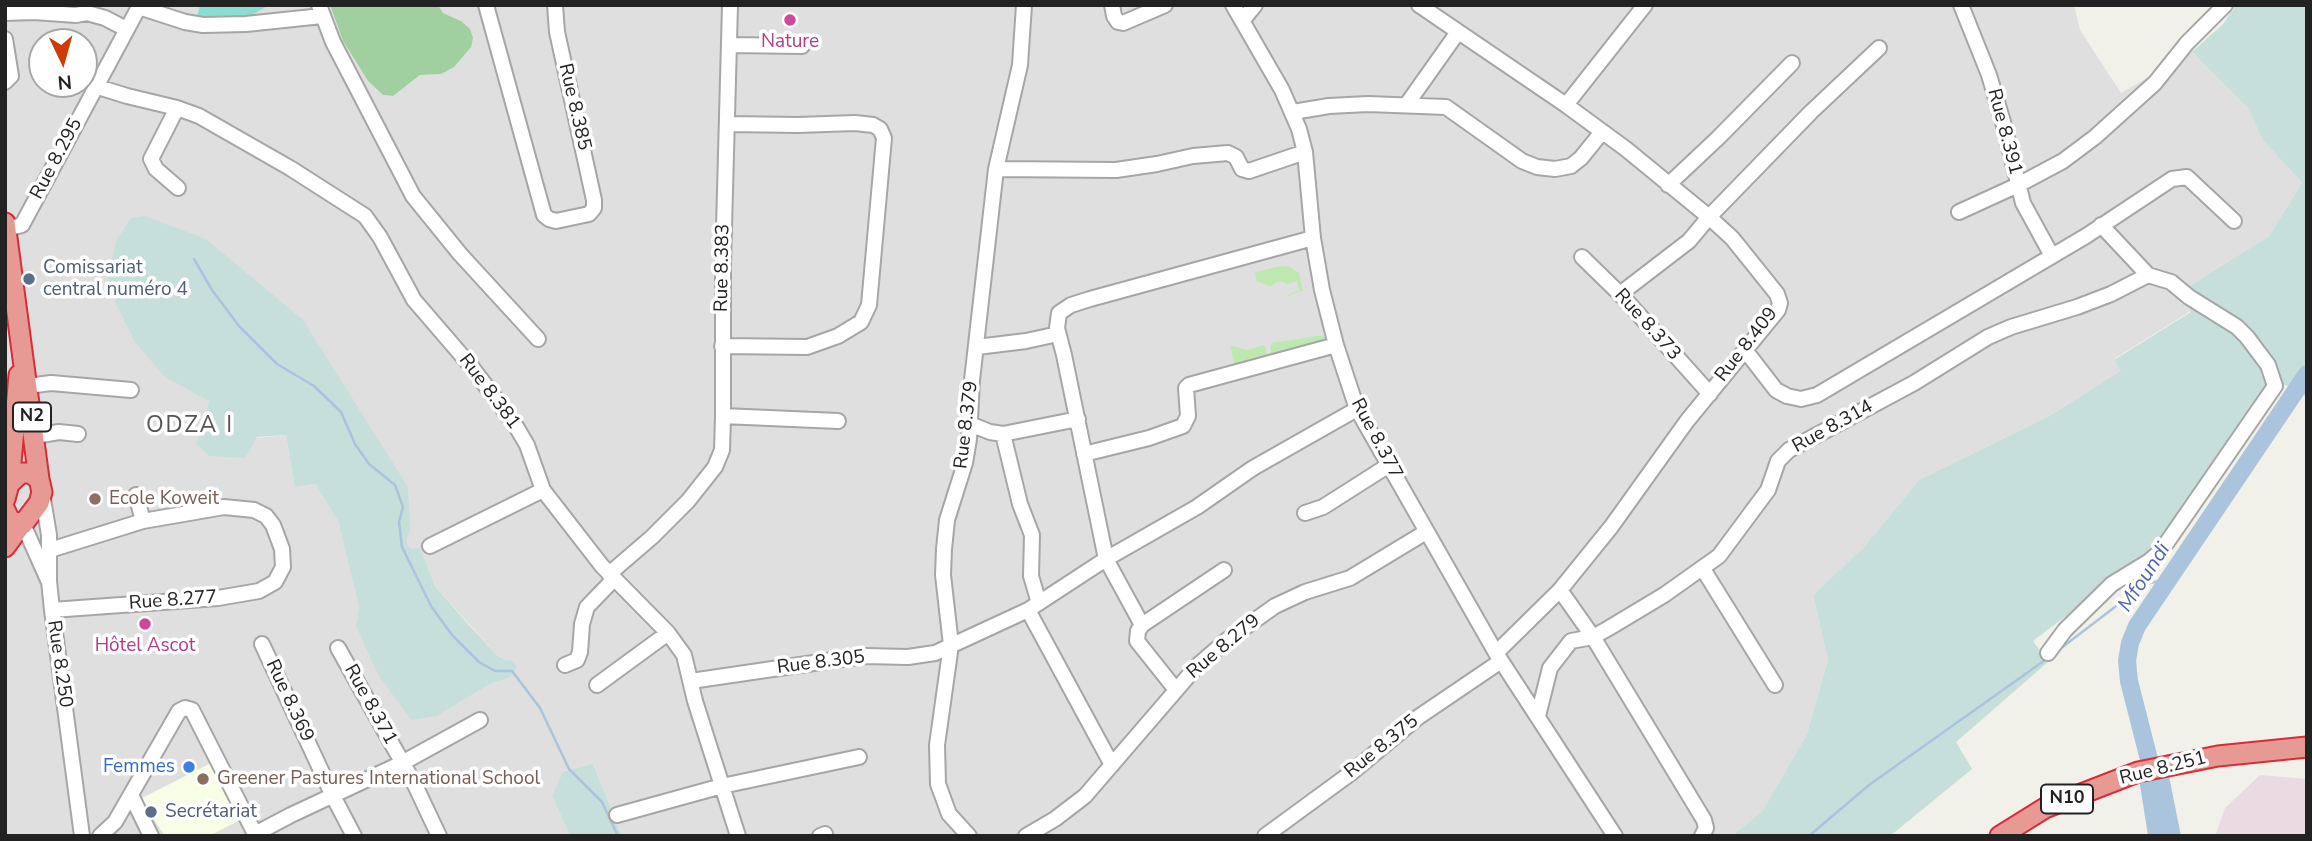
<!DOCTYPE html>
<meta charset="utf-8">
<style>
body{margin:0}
#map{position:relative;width:2312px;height:841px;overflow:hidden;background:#f1f1e9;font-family:"Nunito Sans",sans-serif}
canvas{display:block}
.frame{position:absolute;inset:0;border:7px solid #222;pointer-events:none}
.north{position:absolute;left:28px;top:28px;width:70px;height:70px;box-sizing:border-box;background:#fff;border:2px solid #a7a7a7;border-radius:50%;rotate:175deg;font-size:19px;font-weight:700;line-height:28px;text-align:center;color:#222}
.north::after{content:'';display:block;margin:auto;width:24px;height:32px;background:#ce3b05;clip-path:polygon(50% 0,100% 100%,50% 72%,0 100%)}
</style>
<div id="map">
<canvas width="2312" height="841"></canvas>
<div class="frame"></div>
<div class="north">N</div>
</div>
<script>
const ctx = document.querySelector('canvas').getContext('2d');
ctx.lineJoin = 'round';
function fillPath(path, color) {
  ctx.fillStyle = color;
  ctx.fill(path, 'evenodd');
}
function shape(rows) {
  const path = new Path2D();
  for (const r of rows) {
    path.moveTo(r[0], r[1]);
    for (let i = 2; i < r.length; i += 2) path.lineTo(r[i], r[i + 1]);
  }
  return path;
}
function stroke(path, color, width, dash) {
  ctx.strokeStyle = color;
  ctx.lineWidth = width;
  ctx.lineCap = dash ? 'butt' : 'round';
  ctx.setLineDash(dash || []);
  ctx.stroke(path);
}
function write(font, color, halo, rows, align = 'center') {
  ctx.font = font + ' "Nunito Sans",sans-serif';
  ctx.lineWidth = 7;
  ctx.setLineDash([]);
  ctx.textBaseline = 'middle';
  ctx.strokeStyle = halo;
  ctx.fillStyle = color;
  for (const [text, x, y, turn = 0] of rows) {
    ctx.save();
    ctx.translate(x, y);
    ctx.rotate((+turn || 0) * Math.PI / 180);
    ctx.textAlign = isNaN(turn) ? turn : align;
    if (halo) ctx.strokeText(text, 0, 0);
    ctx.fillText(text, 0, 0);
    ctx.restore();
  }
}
fillPath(shape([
 [5,5,330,5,343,41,368,81,383,95,392,96,420,75,441,74,461,21,443,13,438,5,2074,5,2080,30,2121,93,2192,52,2247,107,2263,140,2302,183,2269,236,2180,292,2191,311,2114,359,2122,371,2051,415,1919,480,1864,547,1813,595,1828,660,1807,734,1763,810,1732,836,622,836,593,764,552,796,570,836,5,836],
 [42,42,84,42,84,84,42,84],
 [209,401,408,487,411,528,407,539,408,546,412,550,420,549,435,586,498,656,506,660,509,678,492,683,437,716,377,673,356,627,359,607,338,521,315,484,295,486,286,435,196,444]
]), '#e0dfdf');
fillPath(shape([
 [2260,775,2307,779,2307,836,2215,836,2225,808]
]), '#eadbe3');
fillPath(shape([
 [217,760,246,817,209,836,165,836,140,799]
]), '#f7fee5');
fillPath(shape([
 [1281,266,1290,267,1299,273,1303,291,1292,294,1286,298,1289,294,1299,291,1297,281,1287,284,1281,281,1275,283,1270,287,1256,280,1255,272],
 [1323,335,1327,342,1235,365,1230,345,1247,350,1263,345,1266,348,1266,353,1269,354,1271,352,1270,348,1272,343]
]), '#bde9b1');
fillPath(shape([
 [330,5,438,5,443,13,461,21,470,29,473,38,471,47,454,67,441,74,420,75,393,96,383,95,368,81,343,41]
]), '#a0d09f');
fillPath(shape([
 [2236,5,2307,5,2307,397,2276,380,2160,538,2140,560,2033,641,2048,662,1956,742,1972,769,1890,836,1732,836,1763,810,1807,734,1828,660,1813,595,1864,547,1919,480,2051,415,2121,371,2114,360,2191,312,2180,292,2269,236,2302,183,2263,140,2247,107,2192,52,2223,24],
 [145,216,206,239,303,320,408,487,411,529,407,539,408,546,412,549,420,548,435,586,468,624,498,656,506,660,513,661,517,668,509,678,492,683,437,716,411,720,377,673,356,627,359,607,338,521,315,484,295,487,286,435,257,437,245,458,209,456,196,444,209,401,165,377,135,342,107,285,116,241,131,218],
 [593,764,622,836,570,836,552,796,563,772]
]), '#c6dfda');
fillPath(shape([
 [200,5,269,5,247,18,196,21]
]), '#89ded4');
fillPath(shape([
 [2167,766,2181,836,2148,836,2138,772]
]), '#abc4de');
stroke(shape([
 [194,259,212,290,239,326,277,364,314,386,341,412,355,444,369,464,395,485,403,507,399,522,402,547,431,606,452,635,479,662,495,671,512,671,540,708,569,769,602,802,618,836],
 [2056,652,2145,584,2169,579],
 [1809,836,1869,785,2048,658]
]), '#abc4de', 2.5);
stroke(shape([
 [2155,783,2129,681,2127,661,2130,643,2137,626,2307,374]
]), '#abc4de', 18);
const minor = shape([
 [319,5,333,42,413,196,460,254,538,339],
 [486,5,544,215,549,219,556,221,589,214,594,208,594,200,557,32,555,5],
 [730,5,723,265,723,416,838,421],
 [1112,5,1114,16,1118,22,1123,23,1165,5],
 [1233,5,1282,90,1299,129,1305,152,1313,238,1322,290,1336,345,1357,409,1496,653,1615,836],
 [1419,5,1566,105,1626,149,1709,217,1732,238,1777,294,1780,303,1778,310,1687,421,1611,527,1560,590,1496,653],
 [1961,5,1989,75,2003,122,2023,203,2052,256],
 [139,7,185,22,203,25,246,24,322,16],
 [5,13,34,12,76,15,87,13,105,18,126,29],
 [1242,21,1255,5],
 [5,39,11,76,5,82],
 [731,45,802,46],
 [95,86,127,96,177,108,199,116,290,168,365,216,380,237,414,300,470,365,514,423,527,445,543,490,602,566,668,633,684,655,695,701,738,836],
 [1407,104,1458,32],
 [1566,105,1645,5],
 [177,108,151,159,156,169,178,188],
 [1293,112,1329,106,1368,104,1446,107,1522,161,1537,167,1555,169,1571,166,1581,158,1602,132],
 [996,169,1116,170,1157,164,1193,156,1228,153,1236,157,1242,169,1249,171,1305,152],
 [1668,185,1718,138,1792,63],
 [1959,212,2018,185,2063,161,2095,137,2155,83,2187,43,2225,5],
 [6,229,22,225,140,5],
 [1582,257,1623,297,1710,394],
 [1620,294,1689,241,1709,217,1811,112,1879,48],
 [722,346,807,347,838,336,861,322,869,305,884,138,880,129,873,125,855,123,798,125,728,124],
 [977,347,1026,341,1058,334],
 [1745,350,1776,390,1787,396,1801,399,1817,395,2086,236,2172,179,2187,177,2234,221],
 [28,386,51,383,131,390],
 [970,424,990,432,1003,434,1078,419],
 [1003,434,1020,504,1032,535,1031,576,1039,603],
 [35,436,59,432,78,434],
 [1084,454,1149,438,1183,426,1188,416,1186,388,1189,385,1336,345],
 [42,493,49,535,49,581,52,610,82,836],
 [136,495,143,521],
 [1305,513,1323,507,1389,465],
 [23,524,48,580],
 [430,546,543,490],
 [50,550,143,521,224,507,254,510,266,516,273,525,282,549,283,567,275,582,259,591,218,598,52,610],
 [1703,569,1775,685],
 [609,574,652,537,688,501,715,467,722,450,723,416],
 [1560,590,1593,637,1704,820,1706,828,1702,836],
 [1028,610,1112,765],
 [1142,625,1106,559,1064,355,1057,328,1059,313,1071,305,1090,299,1313,238],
 [262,644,333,796,354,836],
 [338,648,415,785,439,836],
 [2048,653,2065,630,2112,584,2148,562,2161,551,2275,386,2268,365,2247,337,2237,327,2189,297,2171,282,2148,275,2101,225],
 [565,665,577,660,580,652,582,624,587,607,614,579],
 [691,681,834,660,865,656,908,657,935,653,1028,610,1106,559,1197,507,1253,468,1357,409],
 [597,685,668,633],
 [1176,690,1137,641,1138,631,1142,625,1224,570],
 [1538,716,1550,668,1571,641,1593,637,1609,628,1664,595,1719,556,1768,490,1778,461,1789,450,1914,383,1988,337,2011,327,2077,307,2111,294,2148,275],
 [131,795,151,836],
 [617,815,722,786,859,757],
 [100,836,115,822,179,711,185,708,192,710,255,834],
 [256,836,255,834,291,815,402,763,480,720],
 [820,836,825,834],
 [969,836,949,814,938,784,937,745,951,645,943,575,944,549,947,520,965,463,969,439,972,380,996,169,1020,65,1024,5],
 [1026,836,1055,819,1085,796,1197,666,1227,640,1275,606,1305,592,1350,578,1426,532],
 [1265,836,1351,773,1417,718,1501,661]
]);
const highway = shape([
 [5,223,39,479],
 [9,484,19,375],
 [5,499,9,484,21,473,30,473,39,479,42,492,39,503,23,524,10,521,5,510],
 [5,547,21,525],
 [2000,836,2045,808,2138,772,2218,756,2307,747]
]);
stroke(minor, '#a6a6a6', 18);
stroke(highway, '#d82d39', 23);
stroke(minor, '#fff', 14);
stroke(highway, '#e69a93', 19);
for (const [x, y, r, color] of [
 [790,20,7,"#d1479c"],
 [29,279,7,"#5c6f8a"],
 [95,499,7,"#8d6e63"],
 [145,624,7,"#d1479c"],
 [189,767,7,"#3f7fe0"],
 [203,779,7,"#8d6e63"],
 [151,812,7,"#5c6f8a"]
]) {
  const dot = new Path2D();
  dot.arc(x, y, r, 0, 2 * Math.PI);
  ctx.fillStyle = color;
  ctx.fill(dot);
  stroke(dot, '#fff', 2.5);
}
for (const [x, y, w] of [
 [32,417,38],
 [2067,799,52]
]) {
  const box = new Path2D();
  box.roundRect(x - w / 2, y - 14.5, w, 29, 5);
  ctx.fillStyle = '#fff';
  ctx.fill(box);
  stroke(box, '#222', 2);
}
write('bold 18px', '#222', null, [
 ["N2",32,417],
 ["N10",2067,799]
]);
write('19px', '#b23c85', '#fff', [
 ["Nature",790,42],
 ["Hôtel Ascot",145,646]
]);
write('19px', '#222', '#fff', [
 ["Rue 8.385",574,107,77],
 ["Rue 8.391",2004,132,75],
 ["Rue 8.295",57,159,-62],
 ["Rue 8.383",723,268,-89],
 ["Rue 8.373",1647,325,48],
 ["Rue 8.409",1747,345,-52],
 ["Rue 8.381",489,392,53],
 ["Rue 8.379",967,425,-83],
 ["Rue 8.314",1833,427,-29],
 ["Rue 8.377",1376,439,62],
 ["Rue 8.277",173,601,-4],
 ["Rue 8.279",1224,647,-40],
 ["Rue 8.305",821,663,-7],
 ["Rue 8.250",59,664,82],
 ["Rue 8.369",289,701,65],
 ["Rue 8.371",370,705,61],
 ["Rue 8.375",1382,747,-39],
 ["Rue 8.251",2163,769,-14]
]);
write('19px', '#4e5e75', '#fff', [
 ["Comissariat",43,268],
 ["central numéro 4",43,290],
 ["Secrétariat",165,812]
], 'left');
write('19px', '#785e54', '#fff', [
 ["Ecole Koweit",109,499],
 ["Greener Pastures International School",217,779]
], 'left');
write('19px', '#366cbe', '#fff', [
 ["Femmes",175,767]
], 'right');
write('italic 21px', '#4f65b0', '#fff', [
 ["Mfoundi",2145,578,-57]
]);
ctx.letterSpacing = '2px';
write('23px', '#555', '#fff', [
 ["ODZA I",190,426]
]);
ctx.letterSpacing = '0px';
</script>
